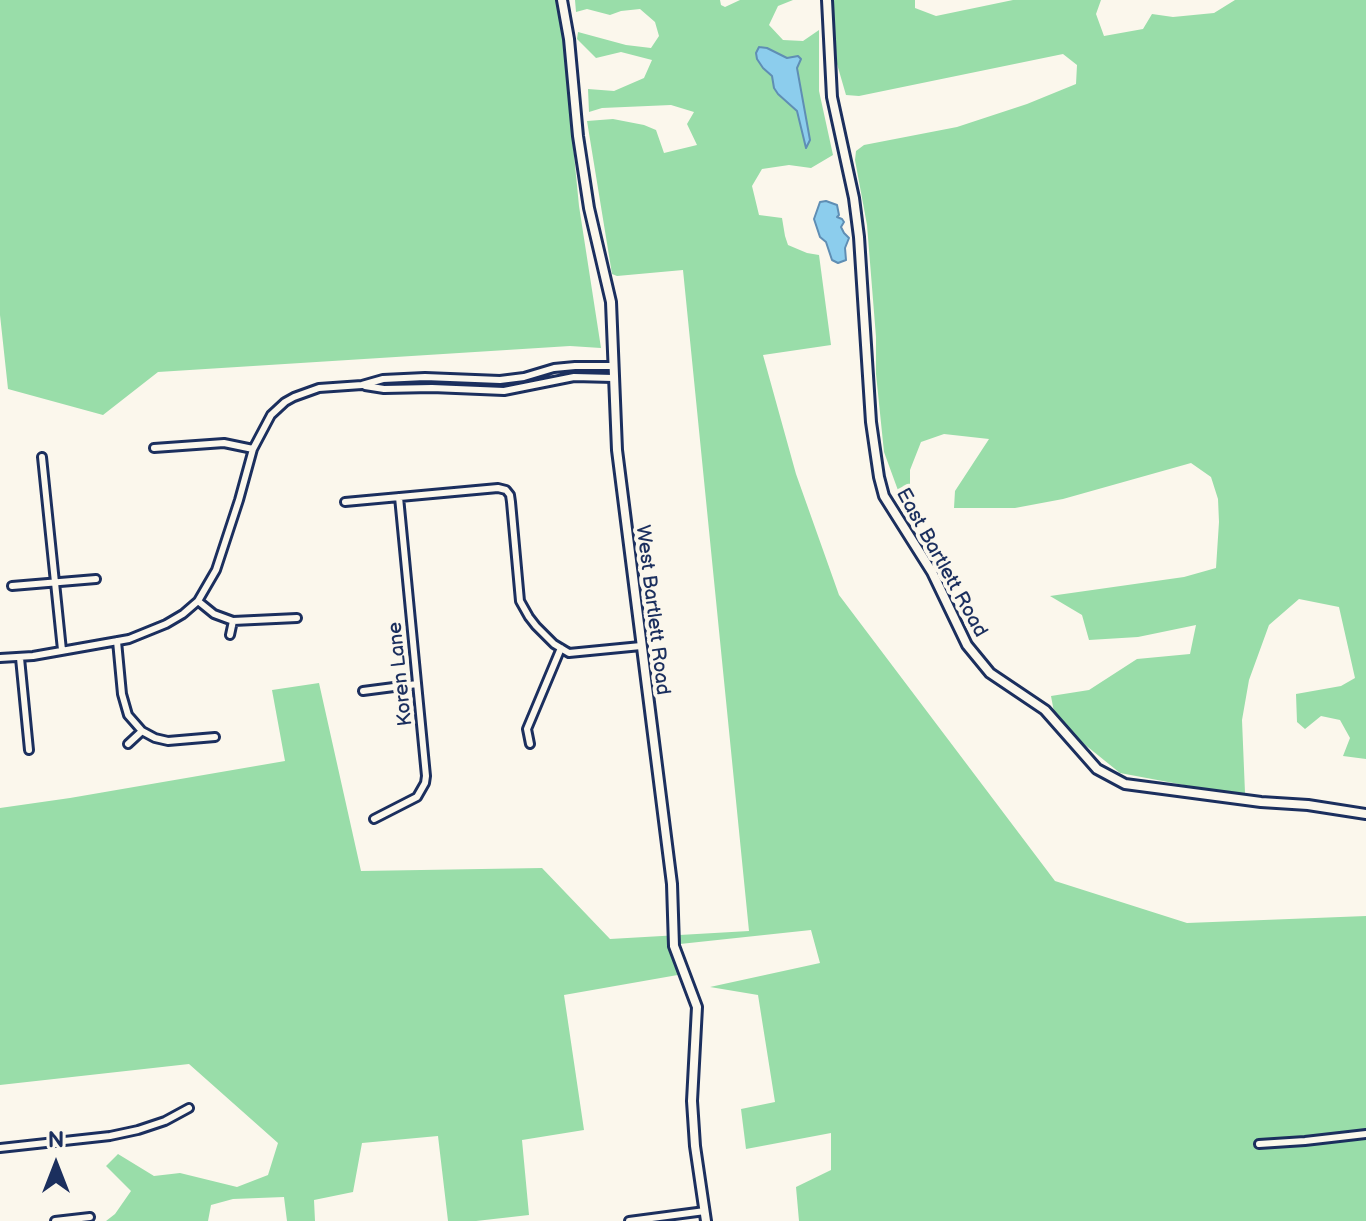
<!DOCTYPE html>
<style>
body{margin:0}
#map{position:relative;width:1366px;height:1221px;overflow:hidden;background:#fbf7ec;font-family:"Balsamiq Sans",sans-serif}
canvas{display:block}
.north{position:absolute;left:16px;top:1125px;width:80px;height:80px;-webkit-text-stroke:6px #fbf7ec;paint-order:stroke;rotate:0deg;font-size:22px;font-weight:700;line-height:32px;text-align:center;color:#1b2f5e}
.north::after{content:'';display:block;margin:auto;width:28px;height:36px;background:#1b2f5e;clip-path:polygon(50% 0,100% 100%,50% 72%,0 100%)}
</style>
<div id="map">
<canvas width="1366" height="1221"></canvas>
<div class="north">N</div>
</div>
<script>
const ctx = document.querySelector('canvas').getContext('2d');
ctx.lineJoin = 'round';
function fillPath(path, color) {
  ctx.fillStyle = color;
  ctx.fill(path, 'evenodd');
}
function shape(rows) {
  const path = new Path2D();
  for (const r of rows) {
    path.moveTo(r[0], r[1]);
    for (let i = 2; i < r.length; i += 2) path.lineTo(r[i], r[i + 1]);
  }
  return path;
}
function stroke(path, color, width, dash) {
  ctx.strokeStyle = color;
  ctx.lineWidth = width;
  ctx.lineCap = dash ? 'butt' : 'round';
  ctx.setLineDash(dash || []);
  ctx.stroke(path);
}
function write(font, color, halo, rows, align = 'center') {
  ctx.font = font + ' "Balsamiq Sans",sans-serif';
  ctx.lineWidth = 8;
  ctx.setLineDash([]);
  ctx.textBaseline = 'middle';
  ctx.strokeStyle = halo;
  ctx.fillStyle = color;
  for (const [text, x, y, turn = 0] of rows) {
    ctx.save();
    ctx.translate(x, y);
    ctx.rotate((+turn || 0) * Math.PI / 180);
    ctx.textAlign = isNaN(turn) ? turn : align;
    if (halo) ctx.strokeText(text, 0, 0);
    ctx.fillText(text, 0, 0);
    ctx.restore();
  }
}
fillPath(shape([
 [0,0,559,0,579,206,601,348,570,346,158,372,103,415,8,389,0,315],
 [575,0,720,0,721,5,725,7,740,0,793,0,778,6,769,25,783,40,803,41,819,30,819,91,833,155,811,168,789,165,762,169,752,186,759,215,782,218,785,236,788,245,807,253,819,255,831,345,763,355,796,474,839,595,1055,881,1187,923,1366,916,1366,1221,799,1221,796,1187,831,1170,831,1133,746,1149,741,1109,775,1102,758,995,710,987,820,963,811,930,680,944,689,973,564,995,584,1130,522,1140,529,1215,476,1221,448,1221,438,1136,362,1143,353,1192,314,1200,315,1221,287,1221,284,1197,233,1199,211,1205,208,1221,106,1221,115,1214,131,1191,106,1166,118,1154,154,1176,180,1173,237,1187,268,1175,278,1143,189,1064,0,1085,0,808,70,798,285,761,272,690,319,683,361,871,542,868,610,939,749,931,683,270,617,276,612,274,587,121,613,119,644,125,656,130,664,153,697,145,687,124,694,112,671,105,602,108,589,112,588,89,614,91,644,78,652,60,621,52,596,58,577,39,578,32,626,45,651,48,659,36,655,22,640,9,621,11,610,15,587,9,576,12],
 [767,48,787,58,798,56,797,68,810,139,806,147,797,111,778,94,774,88],
 [832,0,915,0,915,8,936,16,1013,0,1101,0,1096,14,1104,36,1143,29,1152,14,1173,17,1214,13,1235,0,1366,0,1366,759,1343,756,1350,738,1340,720,1321,716,1305,729,1297,722,1296,694,1341,686,1355,678,1339,607,1299,599,1269,625,1249,680,1242,720,1245,793,1216,791,1120,773,1068,731,1054,712,1051,696,1089,690,1137,659,1190,654,1196,625,1138,637,1089,640,1082,615,1050,596,1184,577,1216,568,1219,522,1218,499,1211,477,1191,463,1063,499,1015,508,954,508,955,491,989,439,944,434,921,442,910,470,910,499,903,504,884,452,876,374,876,337,867,225,855,160,856,151,864,145,957,127,1027,104,1076,84,1077,65,1063,54,859,96,846,95,837,64]
]), '#99dda9');
const water = shape([
 [759,47,767,48,787,58,798,56,801,59,797,68,810,140,806,148,797,111,778,94,774,88,772,76,763,68,757,59,756,53,759,47],
 [826,201,837,205,839,215,837,217,842,219,844,222,841,227,844,233,849,238,845,248,846,260,838,263,832,260,826,242,820,237,814,219,820,202,826,201]
]);
fillPath(water, '#8ccded');
stroke(water, '#5f8eb4', 2);
const minor = shape([
 [365,386,384,389,432,388,504,391,574,377,613,378],
 [154,448,224,443,253,449],
 [42,457,62,650],
 [345,502,498,488,506,490,510,495,511,502,520,601,529,617,536,626,554,644,569,653,641,646],
 [12,586,96,579],
 [198,601,214,614,233,621,297,618],
 [230,635,233,621],
 [117,641,122,694,128,715,142,731],
 [0,658,33,656,129,639,166,624,183,614,198,601,216,570,239,500,253,449,271,415,285,402,294,397,319,388,362,385,383,379,425,377,500,380,524,377,554,368,575,366,612,366],
 [20,658,29,750],
 [363,691,417,684],
 [128,744,142,731,155,738,168,741,215,737],
 [530,744,527,729,561,648],
 [374,819,417,797,425,783,426,776,399,497],
 [1259,1144,1305,1141,1366,1134],
 [0,1148,110,1136,138,1130,165,1121,189,1108],
 [55,1221,90,1217],
 [629,1221,705,1211]
]);
const tertiary = shape([
 [562,0,569,39,578,136,589,208,611,302,617,450,672,884,674,946,697,1007,692,1101,695,1146,706,1221],
 [827,0,832,97,854,198,859,237,871,422,879,477,884,496,932,572,967,645,990,673,1045,710,1097,769,1125,784,1261,802,1308,805,1366,814]
]);
stroke(minor, '#1b2f5e', 12);
stroke(tertiary, '#1b2f5e', 14);
stroke(minor, '#fbf7ec', 6);
stroke(tertiary, '#fbf7ec', 8);
write('20px', '#1b2f5e', '#fbf7ec', [
 ["East Bartlett Road",941,563,61],
 ["West Bartlett Road",652,610,83],
 ["Koren Lane",401,674,-96]
]);
</script>
